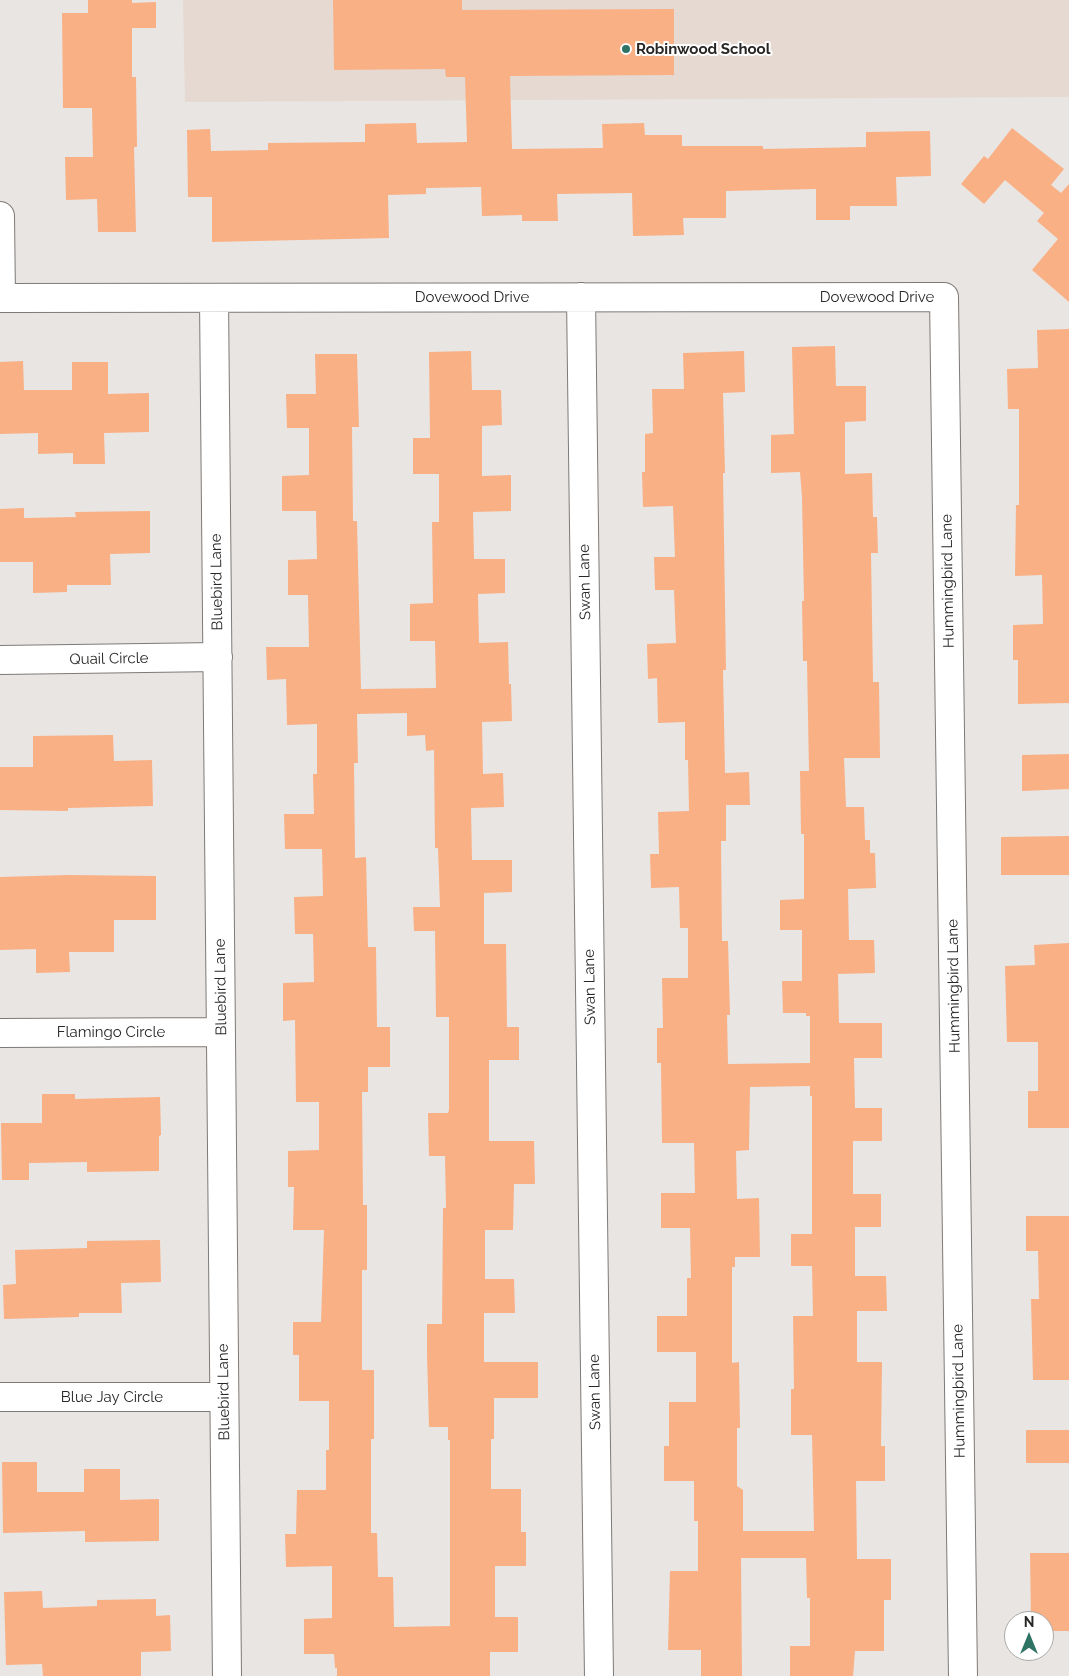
<!DOCTYPE html>
<style>
body{margin:0}
#map{position:relative;width:1069px;height:1676px;overflow:hidden;background:#e9e5e2;font-family:Raleway,sans-serif}
canvas{display:block}
.north{position:absolute;left:1004px;top:1611px;width:50px;height:50px;box-sizing:border-box;background:#fff;border:1px solid #a9a9a8;border-radius:50%;rotate:0deg;font-size:14px;font-weight:700;line-height:20px;text-align:center;color:#282726}
.north::after{content:'';display:block;margin:auto;width:18px;height:22px;background:#2f7365;clip-path:polygon(50% 0,100% 100%,50% 72%,0 100%)}
</style>
<div id="map">
<canvas width="1069" height="1676"></canvas>
<div class="north">N</div>
</div>
<script>
const ctx = document.querySelector('canvas').getContext('2d');
ctx.lineJoin = 'round';
function fillPath(path, color) {
  ctx.fillStyle = color;
  ctx.fill(path, 'evenodd');
}
function shape(rows) {
  const path = new Path2D();
  for (const r of rows) {
    path.moveTo(r[0], r[1]);
    for (let i = 2; i < r.length; i += 2) path.lineTo(r[i], r[i + 1]);
  }
  return path;
}
function stroke(path, color, width, dash) {
  ctx.strokeStyle = color;
  ctx.lineWidth = width;
  ctx.lineCap = dash ? 'butt' : 'round';
  ctx.setLineDash(dash || []);
  ctx.stroke(path);
}
function write(font, color, halo, rows, align = 'center') {
  ctx.font = font + ' Raleway,sans-serif';
  ctx.lineWidth = 4;
  ctx.setLineDash([]);
  ctx.textBaseline = 'middle';
  ctx.strokeStyle = halo;
  ctx.fillStyle = color;
  for (const [text, x, y, turn = 0] of rows) {
    ctx.save();
    ctx.translate(x, y);
    ctx.rotate((+turn || 0) * Math.PI / 180);
    ctx.textAlign = isNaN(turn) ? turn : align;
    if (halo) ctx.strokeText(text, 0, 0);
    ctx.fillText(text, 0, 0);
    ctx.restore();
  }
}
fillPath(shape([
 [183,0,1069,0,1069,97,185,102]
]), '#e5d9d2');
fillPath(shape([
 [88,0,132,0,132,3,156,2,156,28,132,28,132,77,136,77,137,147,134,147,136,232,98,232,97,199,66,200,65,157,93,157,92,108,63,108,62,13,88,13],
 [333,0,462,0,462,10,674,9,674,75,510,76,512,149,603,148,602,124,644,123,645,135,682,135,682,146,763,146,763,149,866,147,866,132,930,131,931,176,896,177,897,206,850,206,850,220,816,220,816,189,726,191,726,218,683,218,684,235,633,236,632,193,557,194,558,221,522,221,522,215,482,216,481,187,426,188,426,194,388,195,389,238,212,242,212,197,188,197,187,130,210,129,211,151,268,150,268,143,365,142,365,124,416,123,417,143,467,142,465,77,446,77,445,69,334,70],
 [1012,128,1064,169,1051,185,1061,193,1069,184,1069,302,1032,270,1058,239,1037,221,1044,213,1005,180,984,204,961,184,984,156,988,159],
 [1069,329,1069,703,1018,704,1018,660,1013,660,1013,625,1043,624,1042,575,1015,576,1016,505,1019,505,1019,409,1008,409,1007,369,1038,368,1037,330],
 [835,346,836,386,866,386,866,421,845,422,845,474,872,473,873,517,877,517,878,553,871,553,873,682,879,682,880,758,844,758,846,807,864,807,865,840,870,840,870,853,875,853,876,888,848,889,849,940,874,940,875,973,838,974,839,1023,882,1023,882,1058,854,1058,855,1108,882,1108,882,1141,853,1141,853,1194,881,1194,881,1227,855,1227,855,1276,886,1276,887,1311,857,1311,857,1362,882,1362,881,1446,885,1446,885,1481,856,1481,857,1559,891,1559,891,1600,884,1600,884,1651,855,1651,853,1676,790,1676,790,1646,810,1646,810,1598,807,1598,806,1558,741,1558,742,1676,701,1676,701,1650,668,1650,670,1571,698,1571,698,1521,694,1521,694,1481,664,1481,664,1446,669,1446,669,1402,696,1402,696,1352,657,1352,657,1316,687,1316,687,1278,691,1278,690,1228,661,1228,661,1193,695,1193,694,1143,662,1143,661,1063,657,1063,657,1028,663,1028,662,978,688,978,688,928,680,928,679,887,651,888,650,854,659,854,658,812,689,811,688,760,685,760,685,722,658,723,657,678,648,679,647,644,676,643,674,590,655,590,654,557,675,557,673,506,643,507,642,472,645,472,645,434,653,433,652,389,684,389,683,353,744,351,745,392,723,393,725,473,723,473,726,670,723,670,725,773,749,772,750,805,726,805,726,841,721,841,722,941,728,941,730,1015,727,1015,728,1064,810,1063,810,1016,806,1016,806,1013,783,1013,782,981,802,981,802,930,780,930,780,900,804,899,804,834,801,834,800,771,809,771,807,661,803,661,802,601,804,601,802,497,800,472,771,473,771,435,794,434,792,347],
 [810,1086,810,1096,812,1096,812,1234,791,1234,791,1266,812,1266,813,1316,793,1316,794,1389,791,1389,791,1435,812,1435,814,1531,743,1531,743,1490,737,1486,737,1428,740,1428,739,1362,732,1363,732,1267,735,1267,735,1257,760,1257,759,1198,737,1199,736,1151,749,1150,750,1087],
 [471,351,472,390,501,390,502,425,482,426,482,476,511,475,511,511,473,512,474,559,505,559,505,593,478,594,479,643,508,642,509,684,511,684,512,721,482,722,483,774,503,773,504,807,471,808,472,860,512,860,512,892,484,893,484,944,506,944,507,1027,519,1027,519,1060,489,1060,489,1141,534,1141,535,1184,514,1184,513,1230,485,1230,485,1279,514,1279,515,1313,484,1313,484,1362,538,1362,538,1398,494,1398,494,1439,491,1439,491,1489,521,1489,521,1532,526,1532,526,1566,495,1566,495,1617,518,1617,518,1652,490,1652,490,1676,337,1676,337,1668,335,1668,334,1654,304,1654,304,1619,332,1618,332,1566,286,1567,285,1534,296,1534,297,1490,326,1490,326,1450,329,1450,329,1401,299,1401,299,1355,293,1355,293,1322,321,1322,324,1230,293,1230,294,1187,288,1187,288,1151,319,1150,319,1102,296,1102,295,1020,283,1021,283,983,314,982,313,934,295,934,294,897,323,896,322,849,285,849,284,814,314,814,313,774,317,774,317,724,287,725,286,679,267,680,266,647,309,647,308,595,288,595,288,560,317,559,316,511,282,511,282,476,309,475,309,428,287,428,286,394,316,394,315,354,357,354,359,427,352,427,353,521,357,521,361,689,436,688,435,641,410,641,410,604,433,603,432,522,439,522,439,474,413,474,413,438,430,438,429,352],
 [407,713,407,736,425,735,426,751,434,750,435,848,438,848,440,907,413,907,414,931,435,931,436,1017,449,1017,449,1110,448,1113,428,1113,429,1156,445,1156,446,1208,443,1208,442,1324,427,1324,427,1353,429,1427,448,1427,448,1440,450,1440,450,1626,394,1627,393,1577,378,1577,377,1533,371,1533,371,1439,374,1439,374,1370,362,1370,362,1270,367,1270,367,1205,363,1205,362,1092,368,1092,368,1067,390,1067,390,1027,377,1027,376,947,368,947,366,857,355,858,354,763,358,763,357,714],
 [23,361,24,390,72,390,72,362,108,362,108,394,149,393,149,432,104,433,105,464,73,464,73,453,38,454,38,433,0,434,0,362],
 [24,508,24,518,76,517,75,512,150,511,150,553,110,554,111,585,67,585,67,592,33,593,33,562,0,562,0,509],
 [113,735,114,761,152,760,153,806,68,808,68,811,0,810,0,767,33,767,33,736],
 [1069,754,1069,789,1022,791,1022,755],
 [1069,836,1069,875,1001,875,1001,837],
 [67,875,156,876,156,920,114,920,114,952,69,952,70,972,36,973,36,949,0,950,0,877],
 [1069,943,1069,1128,1028,1128,1028,1091,1038,1091,1038,1042,1007,1042,1005,966,1035,965,1034,945],
 [42,1094,75,1094,75,1099,160,1097,161,1135,159,1136,159,1171,87,1172,87,1162,29,1163,29,1180,2,1180,1,1123,42,1123],
 [1026,1216,1069,1216,1069,1380,1033,1380,1031,1299,1039,1299,1038,1251,1026,1251],
 [160,1240,161,1282,121,1283,122,1313,79,1313,79,1317,4,1319,3,1285,16,1284,15,1250,87,1248,87,1241],
 [1026,1430,1069,1430,1069,1463,1026,1463],
 [2,1462,37,1462,37,1492,84,1492,84,1469,120,1469,120,1500,159,1499,159,1541,85,1542,85,1531,3,1533],
 [1030,1553,1069,1553,1069,1631,1044,1631,1044,1621,1031,1621],
 [42,1591,43,1608,97,1606,97,1600,156,1599,156,1616,170,1615,171,1651,141,1652,141,1676,43,1676,42,1664,6,1665,4,1592]
]), '#f9b085');
const street = shape([
 [0,216,1,298],
 [581,297,599,1676],
 [0,298,944,297,963,1676],
 [214,298,227,1676],
 [0,660,218,657],
 [0,1033,221,1032],
 [0,1397,224,1397]
]);
stroke(street, '#7e7a77', 30);
stroke(street, '#fff', 28);
for (const [x, y, r, color] of [
 [626,49,5,"#2f7365"]
]) {
  const dot = new Path2D();
  dot.arc(x, y, r, 0, 2 * Math.PI);
  ctx.fillStyle = color;
  ctx.fill(dot);
  stroke(dot, '#fff', 2);
}
write('bold 15px', '#282726', '#fff', [
 ["Robinwood School",636,49]
], 'left');
write('15px', '#282726', '#fff', [
 ["Dovewood Drive",472,297],
 ["Dovewood Drive",877,297],
 ["Hummingbird Lane",948,581,-91],
 ["Bluebird Lane",217,582,-91],
 ["Swan Lane",585,582,-91],
 ["Quail Circle",109,659,-1],
 ["Hummingbird Lane",954,986,-91],
 ["Bluebird Lane",221,987,-91],
 ["Swan Lane",590,987,-91],
 ["Flamingo Circle",111,1032],
 ["Hummingbird Lane",959,1391,-91],
 ["Bluebird Lane",224,1392,-91],
 ["Swan Lane",595,1392,-91],
 ["Blue Jay Circle",112,1397]
]);
</script>
